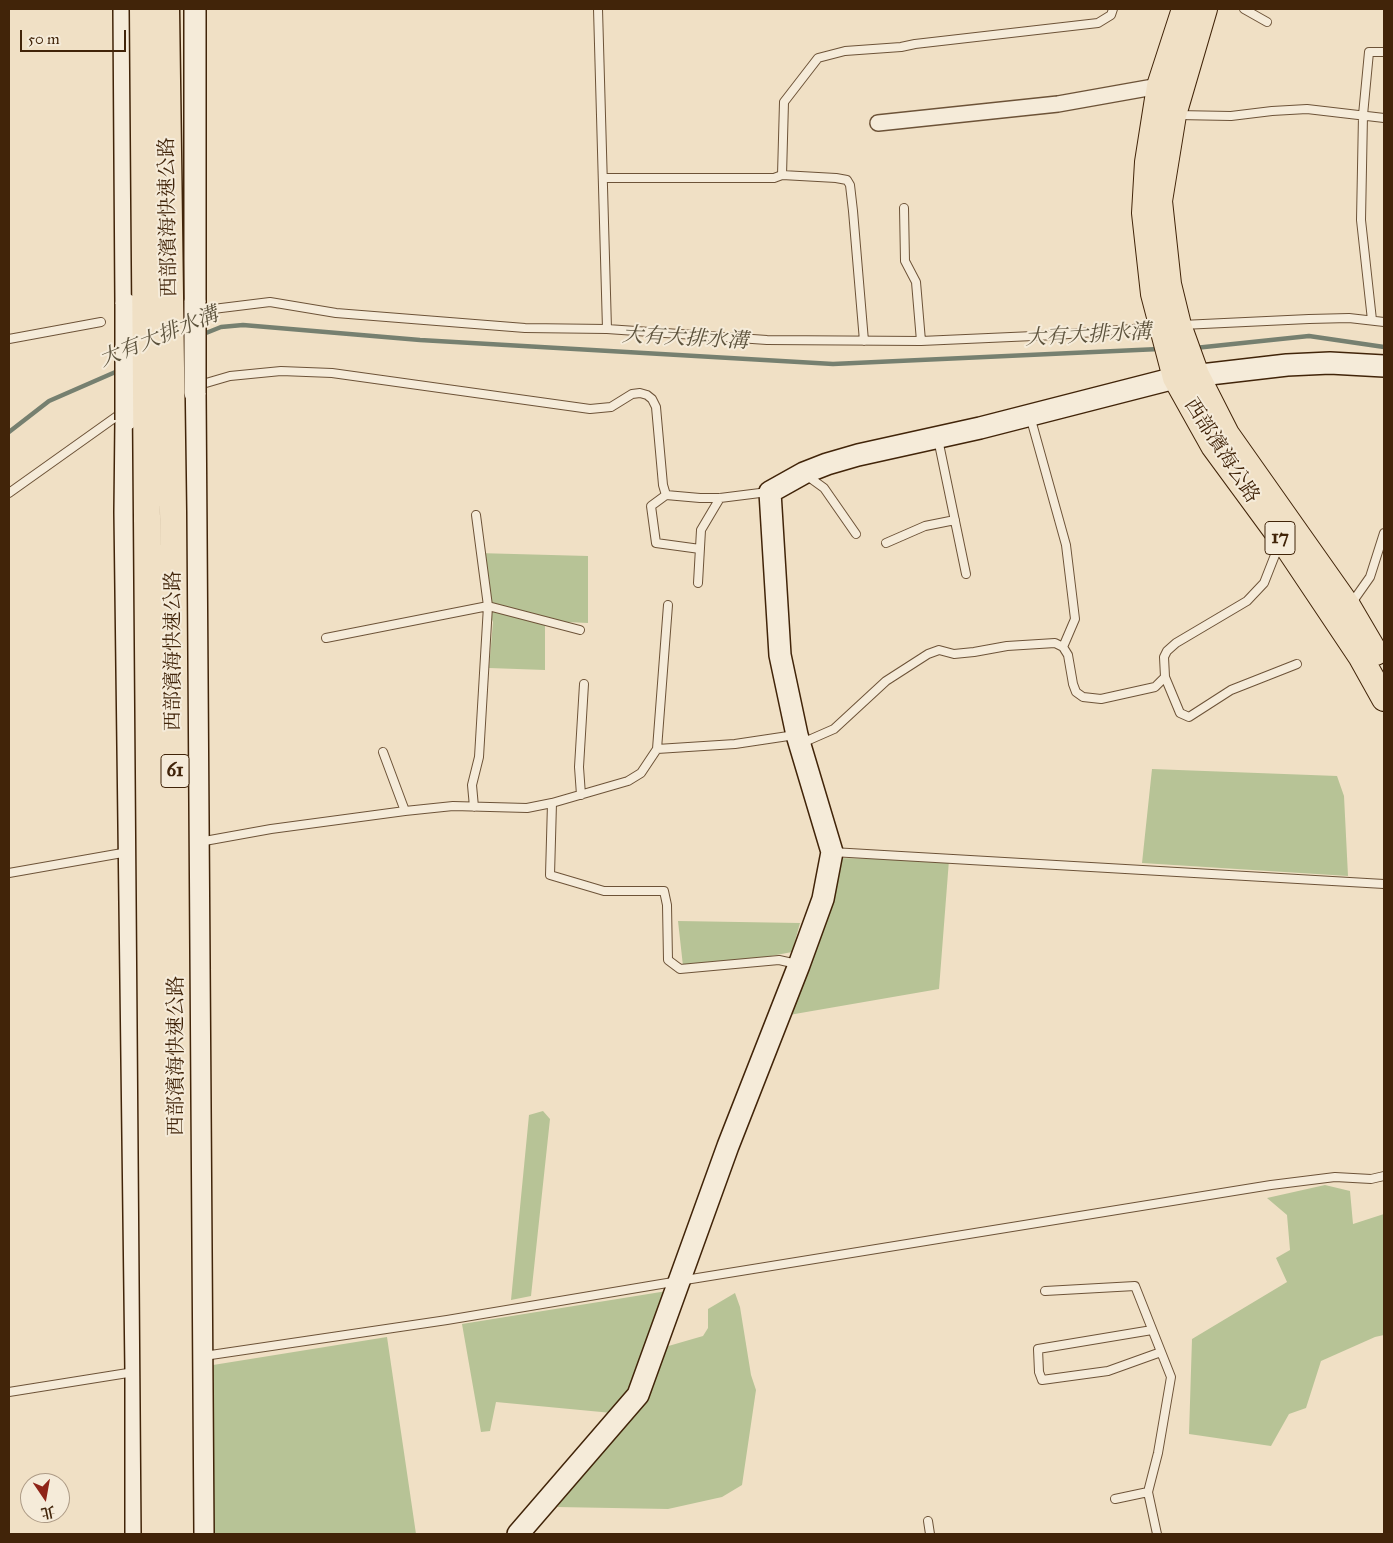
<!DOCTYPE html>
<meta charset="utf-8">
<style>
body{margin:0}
#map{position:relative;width:1393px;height:1543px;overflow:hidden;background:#f0e0c5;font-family:"IM FELL Great Primer","Noto Serif TC",serif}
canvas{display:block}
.frame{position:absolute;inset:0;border:10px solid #412409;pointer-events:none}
.north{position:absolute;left:20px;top:1473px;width:50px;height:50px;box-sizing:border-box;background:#f5ebd9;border:1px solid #ad9b86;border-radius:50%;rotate:168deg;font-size:14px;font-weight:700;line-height:20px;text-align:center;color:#412409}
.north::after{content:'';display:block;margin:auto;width:18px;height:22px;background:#8f2418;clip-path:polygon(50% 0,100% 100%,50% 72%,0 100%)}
.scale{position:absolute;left:20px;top:30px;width:106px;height:22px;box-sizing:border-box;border:2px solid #412409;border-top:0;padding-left:6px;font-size:15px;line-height:18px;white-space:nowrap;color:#412409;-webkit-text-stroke:4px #f5ebd9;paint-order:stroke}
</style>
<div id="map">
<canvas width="1393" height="1543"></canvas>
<div class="frame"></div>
<div class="north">北</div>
<div class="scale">50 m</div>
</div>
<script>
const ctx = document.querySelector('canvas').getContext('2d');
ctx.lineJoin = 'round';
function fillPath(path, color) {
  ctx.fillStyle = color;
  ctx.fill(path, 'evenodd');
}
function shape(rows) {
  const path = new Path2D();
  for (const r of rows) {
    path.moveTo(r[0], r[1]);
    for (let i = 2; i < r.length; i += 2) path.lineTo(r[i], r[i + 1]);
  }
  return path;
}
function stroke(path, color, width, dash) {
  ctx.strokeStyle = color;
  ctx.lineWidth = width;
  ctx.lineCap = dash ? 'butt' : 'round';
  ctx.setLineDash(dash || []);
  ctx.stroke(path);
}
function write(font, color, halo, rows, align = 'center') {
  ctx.font = font + ' "IM FELL Great Primer","Noto Serif TC",serif';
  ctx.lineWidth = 4;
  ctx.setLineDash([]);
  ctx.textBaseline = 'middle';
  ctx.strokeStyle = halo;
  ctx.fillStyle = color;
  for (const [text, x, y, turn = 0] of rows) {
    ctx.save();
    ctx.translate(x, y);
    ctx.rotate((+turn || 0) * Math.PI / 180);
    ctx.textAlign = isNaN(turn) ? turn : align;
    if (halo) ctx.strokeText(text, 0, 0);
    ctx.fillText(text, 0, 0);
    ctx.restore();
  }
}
fillPath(shape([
 [477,553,588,556,588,623,545,621,545,670,489,668,493,622,484,599],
 [1152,769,1337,776,1344,796,1348,876,1142,863],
 [835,858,949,860,939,989,789,1015],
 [678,921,800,923,792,952,703,969,683,966],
 [543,1111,550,1119,531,1296,511,1300,529,1115],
 [1325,1185,1350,1191,1353,1224,1384,1214,1384,1335,1375,1337,1321,1361,1306,1408,1289,1414,1271,1446,1189,1434,1192,1339,1287,1282,1276,1258,1290,1250,1287,1215,1267,1198],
 [667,1291,638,1376,625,1398,612,1413,496,1402,490,1431,481,1432,462,1324],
 [735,1293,740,1307,751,1375,756,1390,742,1485,722,1497,668,1509,557,1507,643,1401,665,1347,703,1336,708,1328,708,1309],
 [387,1337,416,1534,214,1534,213,1365]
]), '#b7c396');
stroke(shape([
 [201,335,221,327,243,325,420,340,833,364,1159,349],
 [1195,348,1309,336,1384,347],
 [9,432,49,401,120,370]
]), '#768070', 4.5);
const lane = shape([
 [598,9,607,329],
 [1244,9,1267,22],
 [1177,115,1231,116,1272,111,1307,109,1384,118],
 [782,175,784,102,818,58,845,51,901,47,915,44,1098,23,1111,15,1113,9],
 [603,178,774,178,782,175,836,178,847,180,850,185,853,211,864,341],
 [904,208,905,261,916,282,921,341],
 [205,310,270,302,336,313,525,328,607,329,767,340,921,341,1056,335,1158,327],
 [1372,320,1361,220,1363,115,1369,52,1384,52],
 [1182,325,1309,319,1349,318,1384,322],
 [9,339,101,322],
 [206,383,230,376,281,371,332,373,590,409,611,407,632,394,640,393,647,395,652,399,656,407,663,485,666,495,700,498,720,498,768,492],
 [1030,416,1066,545,1075,619,1063,647],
 [938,439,966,574],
 [806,475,824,488,856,534],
 [9,493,120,414],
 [666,495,651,506,656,543,700,549],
 [886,543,925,526,955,520],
 [698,583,701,530,720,498],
 [1351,604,1370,577,1384,533],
 [326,638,488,606,580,630],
 [1165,677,1180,713,1189,717,1231,690,1297,664],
 [802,743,834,729,886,681,928,654,939,650,954,654,974,652,1007,646,1055,643,1063,647,1068,655,1073,684,1076,692,1083,697,1101,699,1155,687,1165,677,1164,657,1167,651,1176,643,1247,601,1264,583,1275,555,1283,546],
 [657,749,668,605],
 [383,752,405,811],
 [581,795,579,767,584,684],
 [552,803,550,875,604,891,664,891,667,905,668,960,680,969,779,960,797,964],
 [474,807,472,785,479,757,488,606,476,515],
 [199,842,271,829,405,811,453,806,527,808,552,803,628,781,641,773,657,749,735,744,795,735],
 [832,852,1384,884],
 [9,873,128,852],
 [1045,1291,1135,1286,1171,1377,1158,1453,1148,1492],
 [1152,1330,1038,1349,1039,1372,1042,1380,1108,1371,1161,1352],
 [204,1356,447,1320,679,1281,1271,1185,1335,1177,1371,1179,1384,1176],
 [9,1392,134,1372],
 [1115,1499,1148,1492,1157,1534],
 [928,1521,930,1534]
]);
const street = shape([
 [878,123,1058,104,1159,86]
]);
const secondary = shape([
 [124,9,126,304],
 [195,9,195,302],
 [195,393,203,1534],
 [126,420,125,512,136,1372,136,1534],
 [518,1534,638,1395,728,1146,799,965,823,899,832,852,797,735,780,655,770,492,804,473,827,464,858,455,980,428,1175,378,1287,365,1330,363,1384,366]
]);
const primary = shape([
 [1184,9,1159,86,1147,162,1144,213,1153,294,1175,378,1213,446,1285,544,1360,656,1384,699],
 [1205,9,1174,115,1160,201,1169,284,1179,325,1197,375,1227,434,1349,607,1376,653]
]);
stroke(lane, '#6d5338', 10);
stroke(street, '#6d5338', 18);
stroke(secondary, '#412409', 24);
stroke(primary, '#412409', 26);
stroke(lane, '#f5ebd9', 8);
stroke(street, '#f5ebd9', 15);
stroke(secondary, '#f5ebd9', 21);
stroke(primary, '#f0e0c5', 24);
const secondaryBridge = shape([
 [195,302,195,393],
 [126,304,126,420]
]);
const highwayBridge = shape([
 [143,9,155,1534],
 [166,9,173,511,180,1534]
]);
stroke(secondaryBridge, '#412409', 24, []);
stroke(highwayBridge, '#412409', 29, []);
stroke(secondaryBridge, '#f5ebd9', 21);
stroke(highwayBridge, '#f0e0c5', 26);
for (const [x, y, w] of [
 [1280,538,30],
 [175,771,28]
]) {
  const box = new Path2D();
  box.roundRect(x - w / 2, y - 16.5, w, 33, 4);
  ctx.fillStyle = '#f5ebd9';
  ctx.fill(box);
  stroke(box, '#412409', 1);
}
write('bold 19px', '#412409', null, [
 ["17",1280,538],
 ["61",175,771]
]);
write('20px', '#412409', '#f5ebd9', [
 ["西部濱海快速公路",169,217,-91],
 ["西部濱海公路",1221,451,57],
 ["西部濱海快速公路",174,651,-90],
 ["西部濱海快速公路",177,1056,-90]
]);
write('italic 21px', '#5c523c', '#f5ebd9', [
 ["大有大排水溝",1088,336,-3],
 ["大有大排水溝",159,338,-22],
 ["大有大排水溝",685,339,3]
]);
</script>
